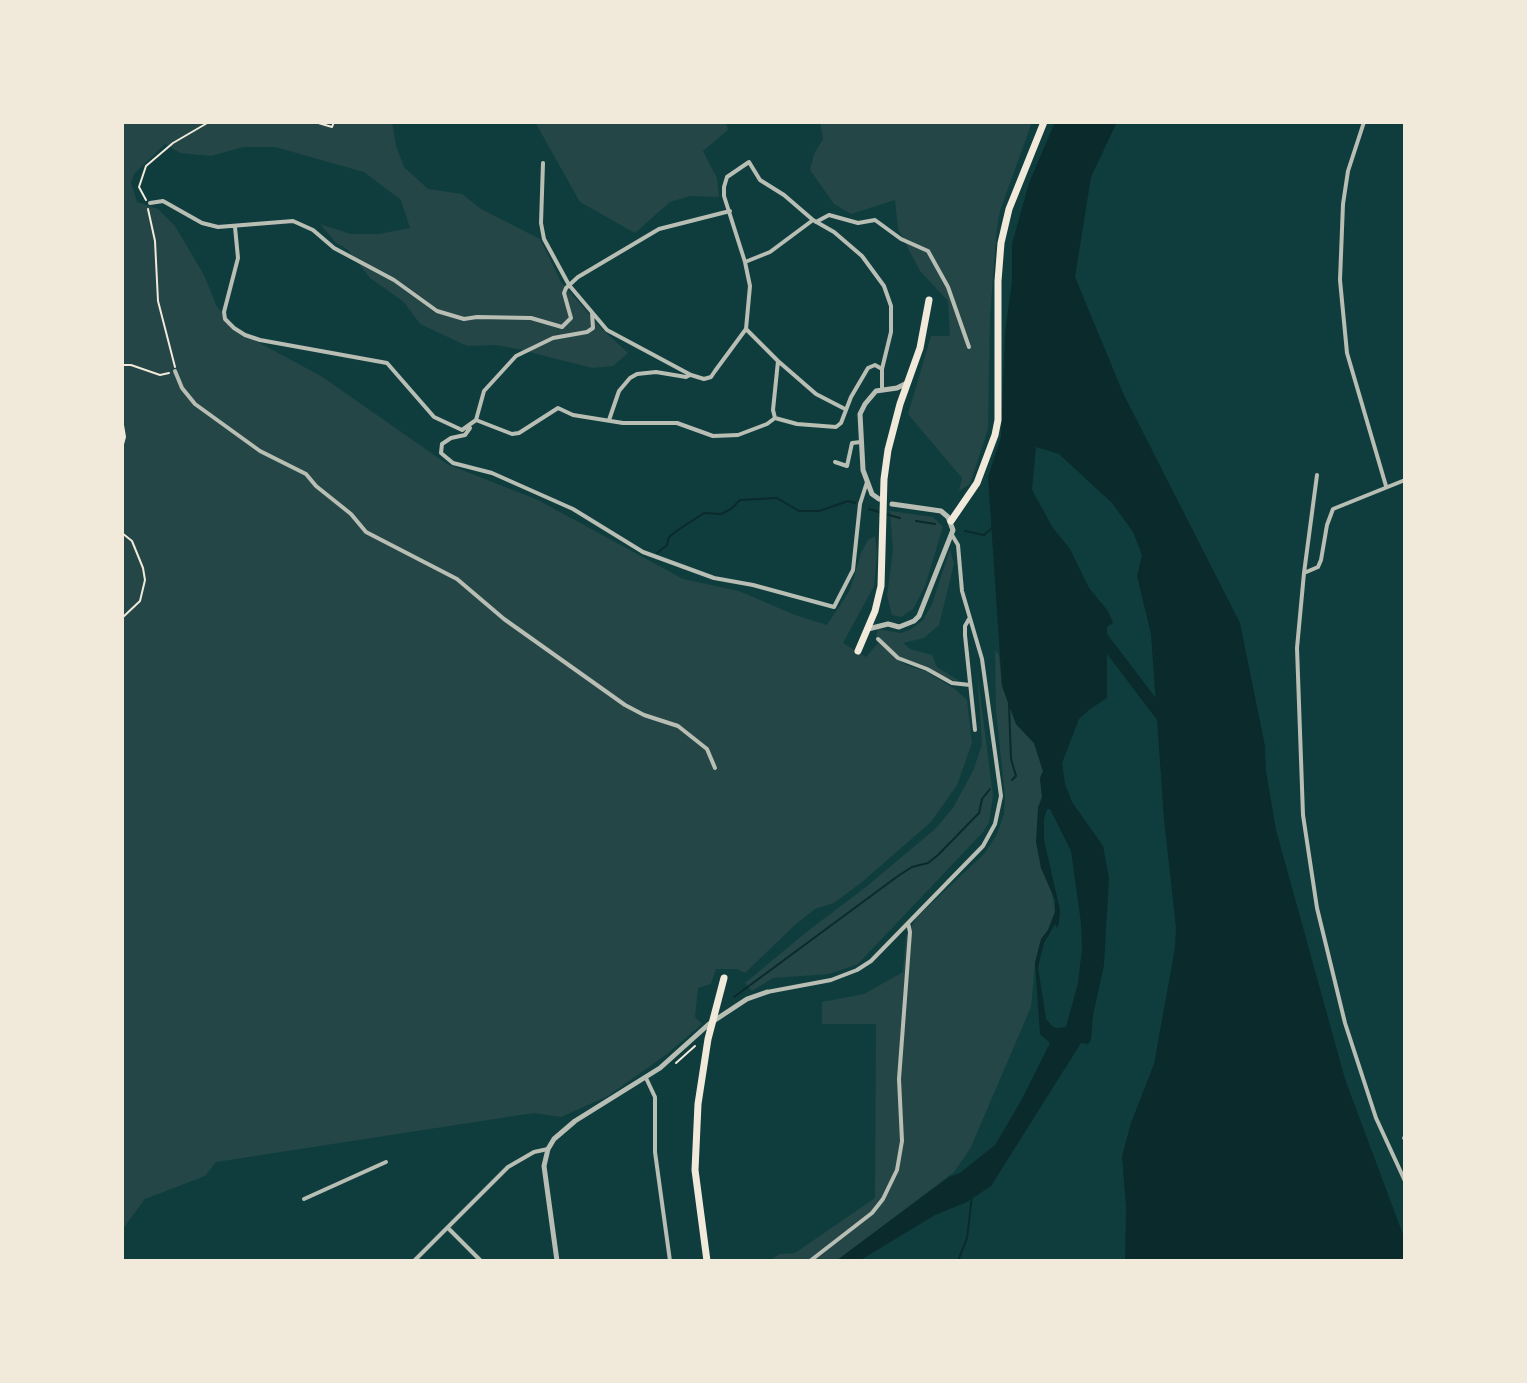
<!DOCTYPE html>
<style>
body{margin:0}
#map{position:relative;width:1527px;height:1383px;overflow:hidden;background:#0f3d3e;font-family:Barlow,sans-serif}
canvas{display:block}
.frame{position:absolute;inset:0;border:124px solid #f1e9da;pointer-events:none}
</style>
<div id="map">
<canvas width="1527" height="1383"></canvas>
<div class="frame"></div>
</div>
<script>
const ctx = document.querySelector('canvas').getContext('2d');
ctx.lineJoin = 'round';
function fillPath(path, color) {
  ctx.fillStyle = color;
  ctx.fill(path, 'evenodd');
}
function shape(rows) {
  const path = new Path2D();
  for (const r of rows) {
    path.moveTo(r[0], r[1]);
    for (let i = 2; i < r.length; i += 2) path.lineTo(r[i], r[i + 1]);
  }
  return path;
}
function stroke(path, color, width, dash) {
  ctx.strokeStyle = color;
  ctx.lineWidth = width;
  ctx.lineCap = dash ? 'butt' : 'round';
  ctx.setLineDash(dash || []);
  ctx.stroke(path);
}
fillPath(shape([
 [122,122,392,122,396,146,404,167,428,189,462,194,481,209,540,239,561,282,603,330,628,353,613,366,592,368,518,349,496,345,467,346,420,324,404,302,370,278,347,249,336,243,320,224,351,234,379,234,410,228,401,200,364,172,275,147,243,147,211,156,180,153,165,144,134,174,131,183,137,202,158,209,175,226,204,275,217,307,239,332,321,376,447,464,538,500,683,579,739,591,795,615,827,625,850,590,861,553,868,540,875,536,877,556,874,586,843,643,866,657,878,643,906,665,925,671,955,689,967,700,972,743,957,785,931,822,862,882,834,903,815,909,796,924,745,973,737,969,716,969,711,984,698,988,695,1017,702,1024,667,1054,608,1096,561,1117,534,1113,514,1116,216,1162,205,1176,145,1199,122,1230],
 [535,122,726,122,728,130,703,151,717,178,719,197,690,196,670,202,635,233,580,202],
 [820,122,1032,122,1000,211,997,228,990,315,988,429,970,484,959,491,962,478,908,414,931,336,950,336,948,301,920,271,898,229,895,200,851,214,834,204,810,170,814,154,823,139],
 [890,511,933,517,943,527,925,586,913,609,901,617,892,615,887,596,893,550],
 [950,549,954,564,939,625,924,638,903,643,910,649,932,655,937,667,958,680,955,681,899,657,876,636,878,629,900,633,910,630,923,620,932,604],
 [995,650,999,655,1002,686,1016,724,1034,743,1043,771,1040,778,1042,797,1038,808,1041,868,1051,888,1055,912,1048,930,1041,940,1035,963,1031,1007,970,1149,954,1172,836,1261,769,1261,780,1254,795,1253,875,1198,876,1024,822,1024,822,1002,864,994,903,972,906,937,916,918,985,853,997,834,1004,814,1005,797,996,710],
 [977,670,993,796,989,822,983,832,858,964,829,974,773,978,752,991,745,983,809,930,866,887,935,829,953,808,973,771,982,745]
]), '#244646');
fillPath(shape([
 [1055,122,1117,122,1091,177,1075,277,1123,393,1240,623,1265,746,1266,771,1276,830,1345,1079,1405,1240,1405,1261,1125,1261,1126,1207,1122,1156,1131,1123,1154,1064,1175,948,1176,928,1164,819,1151,634,1137,576,1142,555,1133,532,1112,503,1059,454,1036,447,1032,490,1053,528,1070,549,1089,588,1108,611,1113,623,1107,627,1107,698,1090,709,1079,719,1062,763,1065,784,1072,802,1103,846,1109,878,1104,965,1093,1015,1091,1040,1088,1044,1081,1043,991,1186,967,1202,935,1215,859,1261,836,1261,949,1177,960,1173,995,1145,1021,1101,1050,1043,1040,1034,1035,963,1041,939,1048,930,1055,912,1055,900,1041,868,1036,842,1038,808,1042,797,1040,778,1043,771,1034,743,1016,724,1002,686,988,477,1001,437,1005,332,1012,282,1012,244,1029,183],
 [1047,809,1050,809,1071,851,1081,923,1082,949,1078,983,1066,1027,1058,1028,1053,1027,1046,1019,1038,967,1044,943,1055,924,1057,928,1059,923,1060,910,1044,840,1044,819]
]), '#0a2a2b');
stroke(shape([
 [869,509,879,512],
 [885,514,900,518],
 [916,521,935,524],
 [965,531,984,535,993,527],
 [657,553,667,545,669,537,675,532,704,513,721,514,731,509,740,500,777,498,799,511,819,511,848,501,855,503],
 [1009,704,1011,759,1016,776,1012,780],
 [734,997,898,876,912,867,928,863,938,855,979,813,982,799,990,789],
 [958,1261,967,1238,972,1196]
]), '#0a2a2b', 2);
stroke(shape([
 [1098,632,1164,719]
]), '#0a2a2b', 12);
stroke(shape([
 [315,122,332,127,334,122],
 [146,200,139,187,146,166,173,143,209,122],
 [148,209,155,241,158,301,175,367],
 [122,365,131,365,160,375,169,373],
 [122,419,125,437,122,448],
 [122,533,132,541,143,568,145,580,140,601,122,618],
 [676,1063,695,1046]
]), '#f1e9da', 2);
stroke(shape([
 [1364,122,1348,171,1343,204,1340,280,1347,353,1386,486],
 [543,163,541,223,544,239,569,285,607,330,691,375,704,379,711,377,715,371,746,329,750,286,745,262,724,196,724,187,727,177,749,162,760,180,784,195,813,220,834,232,862,256,884,286,891,306,891,332,882,369,882,390],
 [150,203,163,201,202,223,218,227,293,221,313,230,334,248,394,280,437,311,464,319,477,317,531,318,562,327,571,318,564,293,566,288,578,277,659,229,730,211],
 [816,222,829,215,858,223,875,220,901,239,928,251,948,287,969,347],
 [235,227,238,258,224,312,225,319,234,328,245,335,260,340,387,363,434,417,462,430,476,420,512,434,519,433,558,408,573,415,623,423,677,423,713,436,738,435,767,424,775,418,797,424,836,427,841,423,851,397,868,368,875,365,882,369],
 [745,262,770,252,813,220],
 [746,329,778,361,816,394,845,409],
 [175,371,182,388,195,404,260,451,306,474,316,486,351,514,366,532,457,579,504,619,625,705,644,715,678,726,707,749,715,768],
 [775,418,773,410,778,361],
 [476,420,484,391,516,356,553,338,587,332,593,328,592,313],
 [609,420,619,391,630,378,637,374,656,372,686,377,690,375],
 [470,428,465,435,451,438,442,444,441,453,453,463,492,473,573,509,643,552,714,578,753,585,834,607,853,570,860,504,867,482],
 [835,462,847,466,852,443,861,442],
 [1317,475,1304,573,1297,648,1303,815,1317,908,1345,1023,1376,1118,1405,1181],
 [1304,573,1318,567,1321,560,1327,525,1333,509,1405,480],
 [969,619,965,626,965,635,975,730],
 [878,639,898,658,927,669,952,683,970,685],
 [767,992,831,980,857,970,871,961,983,846,995,824,1001,796,982,659,962,591,958,545,952,535],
 [646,1078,655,1097,655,1152,670,1261],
 [1404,1138,1405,1138],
 [304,1199,386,1162],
 [449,1229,481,1261],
 [414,1261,508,1167,534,1152,548,1149],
 [810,1261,872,1213,883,1199,897,1170,902,1141,899,1079,910,932,908,923]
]), '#b8beb3', 4);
stroke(shape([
 [879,499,872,494,863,470,860,414,865,404,876,391,897,388,907,383],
 [868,629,888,624,899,627,914,621,919,616,953,530,948,517,941,511,892,504],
 [557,1261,544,1166,548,1149,554,1139,575,1121,660,1068,709,1024,747,999,767,992]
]), '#b8beb3', 5);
stroke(shape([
 [951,521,977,483,995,435,998,420,998,281,1001,243,1009,209,1044,122]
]), '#f1e9da', 7);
stroke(shape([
 [858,651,875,611,881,586,884,479,888,450,900,404,920,348,929,300],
 [707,1261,695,1170,698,1104,708,1039,724,978]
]), '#f1e9da', 7);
</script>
